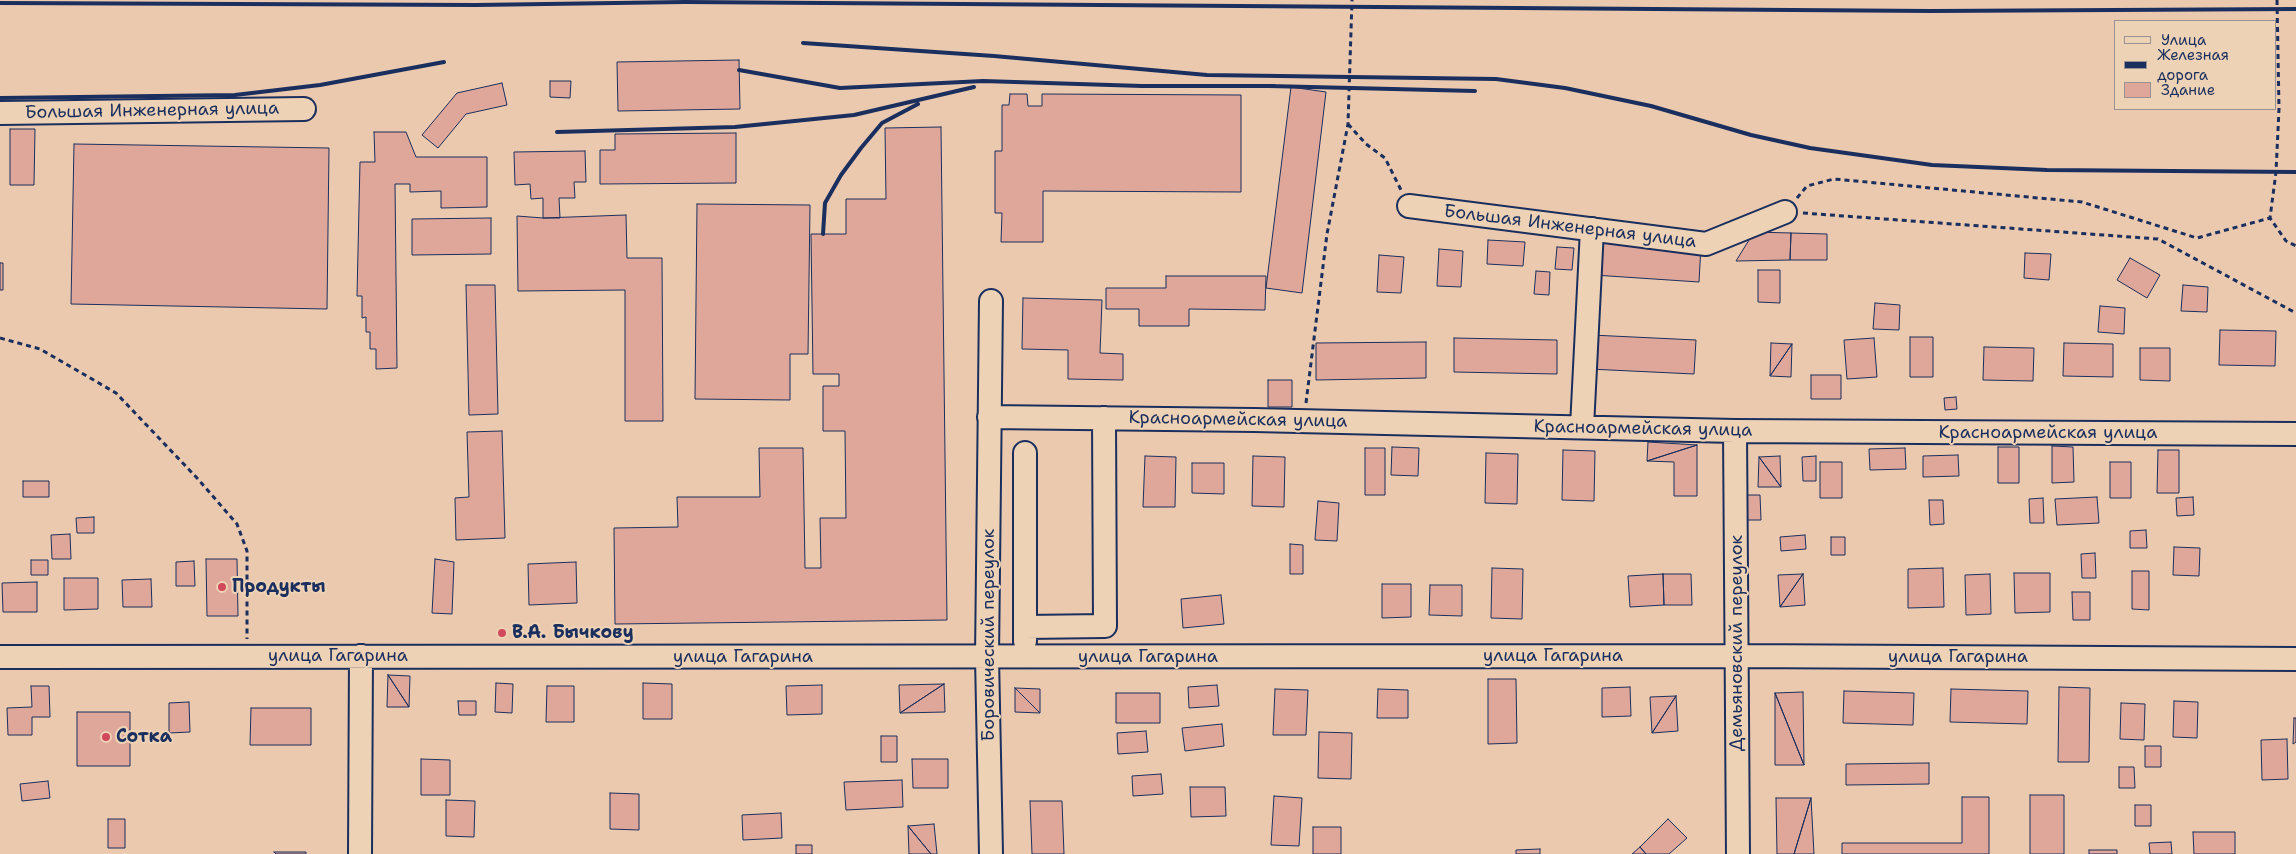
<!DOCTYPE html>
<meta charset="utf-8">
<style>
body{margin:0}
#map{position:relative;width:2296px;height:854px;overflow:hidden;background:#ebc9af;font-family:"Shantell Sans",sans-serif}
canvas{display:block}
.legend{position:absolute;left:2114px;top:20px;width:162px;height:90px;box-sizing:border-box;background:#eed2b5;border:1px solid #9a9192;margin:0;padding:6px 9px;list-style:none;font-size:15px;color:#1b2f5e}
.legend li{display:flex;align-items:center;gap:10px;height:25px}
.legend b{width:25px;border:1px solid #9a9192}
</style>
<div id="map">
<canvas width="2296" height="854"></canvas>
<ul class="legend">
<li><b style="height:6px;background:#eed2b5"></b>Улица</li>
<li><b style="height:6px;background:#1b2f5e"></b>Железная дорога</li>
<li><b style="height:14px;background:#dfa799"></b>Здание</li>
</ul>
</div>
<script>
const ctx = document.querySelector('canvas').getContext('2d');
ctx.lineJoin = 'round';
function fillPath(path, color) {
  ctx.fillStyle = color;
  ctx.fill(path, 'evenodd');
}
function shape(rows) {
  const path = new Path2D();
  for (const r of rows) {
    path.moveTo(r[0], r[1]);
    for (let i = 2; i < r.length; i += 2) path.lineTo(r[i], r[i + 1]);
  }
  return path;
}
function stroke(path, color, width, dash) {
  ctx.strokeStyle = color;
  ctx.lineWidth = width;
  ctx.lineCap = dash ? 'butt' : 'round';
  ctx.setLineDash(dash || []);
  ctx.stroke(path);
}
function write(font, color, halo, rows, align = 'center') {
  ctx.font = font + ' "Shantell Sans",sans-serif';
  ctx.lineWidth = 4;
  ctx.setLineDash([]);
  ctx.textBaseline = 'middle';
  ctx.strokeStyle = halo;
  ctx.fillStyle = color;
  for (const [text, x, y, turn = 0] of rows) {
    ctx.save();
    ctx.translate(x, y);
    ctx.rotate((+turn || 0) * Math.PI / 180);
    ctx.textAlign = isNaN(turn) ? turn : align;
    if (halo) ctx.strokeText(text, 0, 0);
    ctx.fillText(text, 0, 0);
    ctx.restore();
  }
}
const building = shape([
 [739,60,740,109,618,111,617,62,739,60],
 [550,81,571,81,570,98,550,97,550,81],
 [502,83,507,105,466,114,438,148,422,135,457,93,502,83],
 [1291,87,1326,92,1302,293,1266,288,1291,87],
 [1010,94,1027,94,1028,106,1042,106,1042,94,1241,95,1241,192,1043,191,1043,242,1001,242,1002,213,995,213,995,151,1002,151,1002,105,1009,105,1010,94],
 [941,127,947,620,615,624,614,528,678,527,677,497,760,497,759,448,803,448,805,568,821,568,820,518,846,518,845,431,823,431,823,386,839,386,839,374,813,374,811,234,846,234,846,199,886,199,885,128,941,127],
 [10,129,35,129,34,185,10,185,10,129],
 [374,132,406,132,416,157,487,157,487,207,441,208,441,191,410,192,410,184,395,184,397,368,376,369,376,349,370,349,370,332,366,332,366,317,362,318,362,296,357,296,360,162,375,162,374,132],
 [736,133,736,183,600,184,600,150,615,150,615,134,736,133],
 [74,144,329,148,327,309,71,304,74,144],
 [585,151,586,182,574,182,575,198,559,198,560,218,543,218,543,198,531,199,530,184,515,185,514,152,585,151],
 [697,204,810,205,808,354,790,354,790,400,695,399,697,204],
 [626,215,627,258,662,258,663,421,625,421,625,290,518,291,517,216,543,218,626,215],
 [491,218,491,254,412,255,412,219,491,218],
 [1754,232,1791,233,1790,260,1736,261,1754,232],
 [1791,233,1827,234,1827,260,1790,260,1791,233],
 [1597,239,1701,246,1699,282,1594,275,1597,239],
 [1488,240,1525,242,1523,266,1487,264,1488,240],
 [1557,247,1574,248,1572,270,1555,269,1557,247],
 [1439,249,1463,251,1461,287,1437,286,1439,249],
 [2025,253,2051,254,2049,280,2024,278,2025,253],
 [1379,255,1404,257,1401,293,1377,292,1379,255],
 [2130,258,2160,275,2147,298,2117,280,2130,258],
 [0,263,3,263,3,290,0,290,0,263],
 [1758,270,1780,270,1780,303,1758,302,1758,270],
 [1536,271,1550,272,1549,295,1534,294,1536,271],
 [1166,276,1266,276,1265,310,1189,309,1189,326,1139,326,1139,309,1106,309,1106,288,1166,288,1166,276],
 [466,285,495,285,498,414,469,415,466,285],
 [2183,285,2208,287,2207,312,2181,311,2183,285],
 [1023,298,1102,300,1100,353,1123,354,1123,380,1068,379,1068,350,1022,349,1023,298],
 [1875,303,1900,305,1899,330,1873,329,1875,303],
 [2100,306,2125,308,2124,334,2098,332,2100,306],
 [2220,330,2276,331,2275,366,2219,365,2220,330],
 [1591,335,1696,340,1694,374,1589,369,1591,335],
 [1910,337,1933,337,1933,377,1910,377,1910,337],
 [1454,338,1557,340,1557,374,1454,372,1454,338],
 [1874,338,1877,377,1847,379,1844,340,1874,338],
 [1426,342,1426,378,1316,380,1316,343,1426,342],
 [1771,343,1792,344,1770,376,1771,343],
 [2064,343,2113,344,2113,377,2063,376,2064,343],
 [1792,344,1791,377,1770,376,1792,344],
 [1984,347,2034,348,2033,381,1983,380,1984,347],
 [2140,348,2170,348,2170,381,2140,380,2140,348],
 [1811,375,1841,375,1841,399,1811,399,1811,375],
 [1268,380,1292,380,1292,407,1268,407,1268,380],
 [1956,397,1957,409,1945,410,1944,398,1956,397],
 [502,431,505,538,456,540,455,498,469,497,467,432,502,431],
 [1648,442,1697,445,1647,461,1648,442],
 [1697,445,1697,496,1674,496,1674,462,1647,461,1697,445],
 [2052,446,2073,447,2074,482,2052,483,2052,446],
 [1392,447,1419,448,1418,476,1391,475,1392,447],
 [1998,447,2019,447,2019,483,1998,483,1998,447],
 [1365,448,1385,448,1385,495,1365,495,1365,448],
 [1905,448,1906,469,1870,470,1869,449,1905,448],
 [1563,450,1595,451,1594,501,1562,500,1563,450],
 [2158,450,2179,450,2179,493,2157,493,2158,450],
 [1486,453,1518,454,1517,504,1485,503,1486,453],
 [1958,455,1959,476,1923,477,1923,456,1958,455],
 [1145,456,1176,457,1175,507,1143,507,1145,456],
 [1253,456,1285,457,1284,507,1252,506,1253,456],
 [1780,456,1781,487,1759,457,1780,456],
 [1816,456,1816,481,1803,481,1802,457,1816,456],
 [1759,457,1781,487,1758,487,1759,457],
 [1820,462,1842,462,1842,498,1820,498,1820,462],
 [2110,462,2131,462,2131,498,2110,498,2110,462],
 [1192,463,1224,463,1224,494,1192,493,1192,463],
 [23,481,49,481,49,497,23,497,23,481],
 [1746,495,1760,495,1761,520,1746,520,1746,495],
 [2097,497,2099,523,2057,525,2055,499,2097,497],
 [2193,497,2194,515,2177,516,2176,498,2193,497],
 [2043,498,2044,523,2030,523,2029,499,2043,498],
 [1929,500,1943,500,1944,524,1930,525,1929,500],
 [1318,501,1339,503,1337,541,1315,540,1318,501],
 [94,517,94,533,77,533,76,518,94,517],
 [2146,530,2147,548,2130,548,2130,531,2146,530],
 [70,534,71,559,52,559,51,535,70,534],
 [1805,535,1806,549,1781,551,1780,537,1805,535],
 [1831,537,1845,537,1845,555,1831,555,1831,537],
 [1290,544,1303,545,1303,574,1290,574,1290,544],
 [2174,547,2200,548,2199,576,2173,575,2174,547],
 [2095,553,2096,578,2082,578,2081,554,2095,553],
 [206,559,237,559,238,616,207,616,206,559],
 [435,559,454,562,452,614,432,613,435,559],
 [31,560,48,560,48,575,31,575,31,560],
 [194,561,195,586,176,586,176,562,194,561],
 [576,562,577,603,529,605,528,564,576,562],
 [1492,568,1523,569,1522,619,1491,618,1492,568],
 [1943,568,1944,607,1908,608,1908,569,1943,568],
 [2132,571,2149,571,2149,610,2132,609,2132,571],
 [2014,573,2050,573,2050,612,2015,613,2014,573],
 [1663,574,1664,605,1630,607,1628,576,1663,574],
 [1663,574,1691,574,1692,605,1664,605,1663,574],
 [1803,574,1780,607,1778,575,1803,574],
 [1803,574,1805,605,1780,607,1803,574],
 [1990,574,1991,614,1966,615,1965,575,1990,574],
 [64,578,98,578,98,609,64,610,64,578],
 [151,579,152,607,123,607,122,580,151,579],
 [37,582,37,612,3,612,2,583,37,582],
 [1382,584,1411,584,1411,617,1382,618,1382,584],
 [1430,585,1462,585,1462,616,1429,615,1430,585],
 [2072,592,2090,592,2090,620,2073,620,2072,592],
 [1221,595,1224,624,1183,628,1181,599,1221,595],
 [388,675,410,676,409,707,388,675],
 [388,675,409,707,387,707,388,675],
 [1488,679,1516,679,1517,743,1488,744,1488,679],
 [496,683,513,684,512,713,495,712,496,683],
 [643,683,672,684,672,719,643,719,643,683],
 [944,684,945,712,900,713,944,684],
 [944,684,900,713,899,685,944,684],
 [822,685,822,714,787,715,786,686,822,685],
 [1217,685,1219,706,1189,708,1188,687,1217,685],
 [31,686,49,686,50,717,32,717,32,735,8,735,7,708,32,707,31,686],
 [547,686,574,686,574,722,546,722,547,686],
 [1630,687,1631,716,1602,717,1602,688,1630,687],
 [2059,687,2090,688,2089,762,2058,762,2059,687],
 [1015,688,1040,713,1015,712,1015,688],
 [1015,688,1040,689,1040,713,1015,688],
 [1275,689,1308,690,1306,735,1273,735,1275,689],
 [1378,689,1408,690,1408,718,1377,718,1378,689],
 [1951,689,2028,691,2027,724,1950,722,1951,689],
 [1844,691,1914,693,1913,725,1843,723,1844,691],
 [1803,692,1804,765,1775,693,1803,692],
 [1116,693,1160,693,1160,723,1116,723,1116,693],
 [1775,693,1804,765,1775,765,1775,693],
 [1676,696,1652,733,1650,697,1676,696],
 [1676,696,1678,731,1652,733,1676,696],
 [458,701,476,701,476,715,459,715,458,701],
 [2174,701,2198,702,2197,738,2173,737,2174,701],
 [189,702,190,732,169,733,169,703,189,702],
 [2121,703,2145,704,2144,740,2120,739,2121,703],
 [251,708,311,708,311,745,250,745,251,708],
 [77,712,130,712,130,766,77,766,77,712],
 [2294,718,2296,718,2296,742,2293,744,2294,718],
 [1222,724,1224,746,1185,751,1182,728,1222,724],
 [1146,731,1148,752,1118,754,1117,733,1146,731],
 [1319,732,1352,733,1351,779,1318,778,1319,732],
 [881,736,897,736,897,762,881,762,881,736],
 [2287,739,2288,779,2262,780,2261,740,2287,739],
 [2145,746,2161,746,2161,767,2145,767,2145,746],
 [421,759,450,760,450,795,421,795,421,759],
 [912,759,948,759,948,788,913,788,912,759],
 [1929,763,1929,784,1846,785,1846,764,1929,763],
 [2119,767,2134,767,2135,788,2119,788,2119,767],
 [1161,774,1163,794,1133,796,1132,776,1161,774],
 [902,780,903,807,846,810,844,782,902,780],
 [48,781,50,798,22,801,20,784,48,781],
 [1190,787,1225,787,1226,816,1191,817,1190,787],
 [610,793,639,794,639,830,610,829,610,793],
 [2030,795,2064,795,2064,854,2030,854,2030,795],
 [1274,796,1302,798,1299,846,1271,845,1274,796],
 [1962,797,1989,797,1989,854,1842,854,1842,843,1962,843,1962,797],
 [1776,798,1811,798,1794,854,1777,854,1776,798],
 [1811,798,1814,854,1794,854,1811,798],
 [446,800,475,801,474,837,446,836,446,800],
 [1030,801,1062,801,1064,854,1032,854,1030,801],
 [2135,805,2151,805,2151,826,2135,826,2135,805],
 [781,813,782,838,743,840,742,815,781,813],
 [108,819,125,819,125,848,108,848,108,819],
 [1668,819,1687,838,1669,854,1646,854,1640,847,1668,819],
 [934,824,937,854,931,854,908,826,934,824],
 [908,826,931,854,909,854,908,826],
 [1313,827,1341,827,1341,854,1313,854,1313,827],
 [2193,832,2235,832,2235,854,2194,854,2193,832],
 [2171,842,2172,854,2150,854,2149,843,2171,842],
 [796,845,812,845,812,854,796,854,796,845],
 [1640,847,1646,854,1632,854,1640,847],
 [1540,849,1540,854,1516,854,1516,850,1540,849],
 [2089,850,2117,850,2117,854,2089,854,2089,850],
 [274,852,306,852,306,854,276,854,274,852]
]);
fillPath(building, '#dfa799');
stroke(building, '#1b2f5e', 1);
const minor = shape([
 [0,113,304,109],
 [1409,206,1706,244,1785,212],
 [991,301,987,657,991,854],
 [989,417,1254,420,1735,431,2296,434],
 [1582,427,1592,229],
 [1735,431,1738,854],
 [1025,627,1105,626,1104,418],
 [1025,641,1025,453],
 [0,657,1737,656,2296,659],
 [360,854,361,656]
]);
stroke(minor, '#1b2f5e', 26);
stroke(shape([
 [2277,0,2279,109,2276,172,2270,218,2286,241,2296,246],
 [1348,124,1366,144,1385,158,1401,190],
 [1797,198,1807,186,1834,179,2082,202,2197,238,2270,218],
 [1803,213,2158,239,2296,313],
 [0,338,40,349,116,393,197,478,237,524,247,551,247,639],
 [1306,403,1327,234,1348,124,1352,0]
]), '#1b2f5e', 3, [5, 4]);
stroke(minor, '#eed2b5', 22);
stroke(shape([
 [0,3,476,5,685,2,1931,11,2296,9],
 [803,43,994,56,1207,75,1496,79,1565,88,1651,106,1751,135,1810,148,1932,165,2047,170,2296,172],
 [739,70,840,88,983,81,1142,86,1275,86],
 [1269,86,1475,91],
 [0,98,235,95,320,85,444,62],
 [557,132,735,127,854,115,974,87],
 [823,234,825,203,841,175,861,148,882,123,918,104]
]), '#1b2f5e', 4);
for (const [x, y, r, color] of [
 [222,587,5,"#d1495b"],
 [502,633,5,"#d1495b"],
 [106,737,5,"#d1495b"]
]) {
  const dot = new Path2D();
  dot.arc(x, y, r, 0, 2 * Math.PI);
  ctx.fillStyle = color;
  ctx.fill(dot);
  stroke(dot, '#eed2b5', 2);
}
write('18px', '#1b2f5e', '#eed2b5', [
 ["Большая Инженерная улица",152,111,-1],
 ["Большая Инженерная улица",1570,227,7],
 ["Красноармейская улица",1238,420,1],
 ["Красноармейская улица",1643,429,1],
 ["Красноармейская улица",2048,433],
 ["Боровический переулок",989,635,-90],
 ["Демьяновский переулок",1737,643,-90],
 ["улица Гагарина",338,656],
 ["улица Гагарина",1553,656],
 ["улица Гагарина",743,657],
 ["улица Гагарина",1148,657],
 ["улица Гагарина",1958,657]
]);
write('bold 18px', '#1b2f5e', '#eed2b5', [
 ["Продукты",232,587],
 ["В.А. Бычкову",512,633],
 ["Сотка",116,737]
], 'left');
</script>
